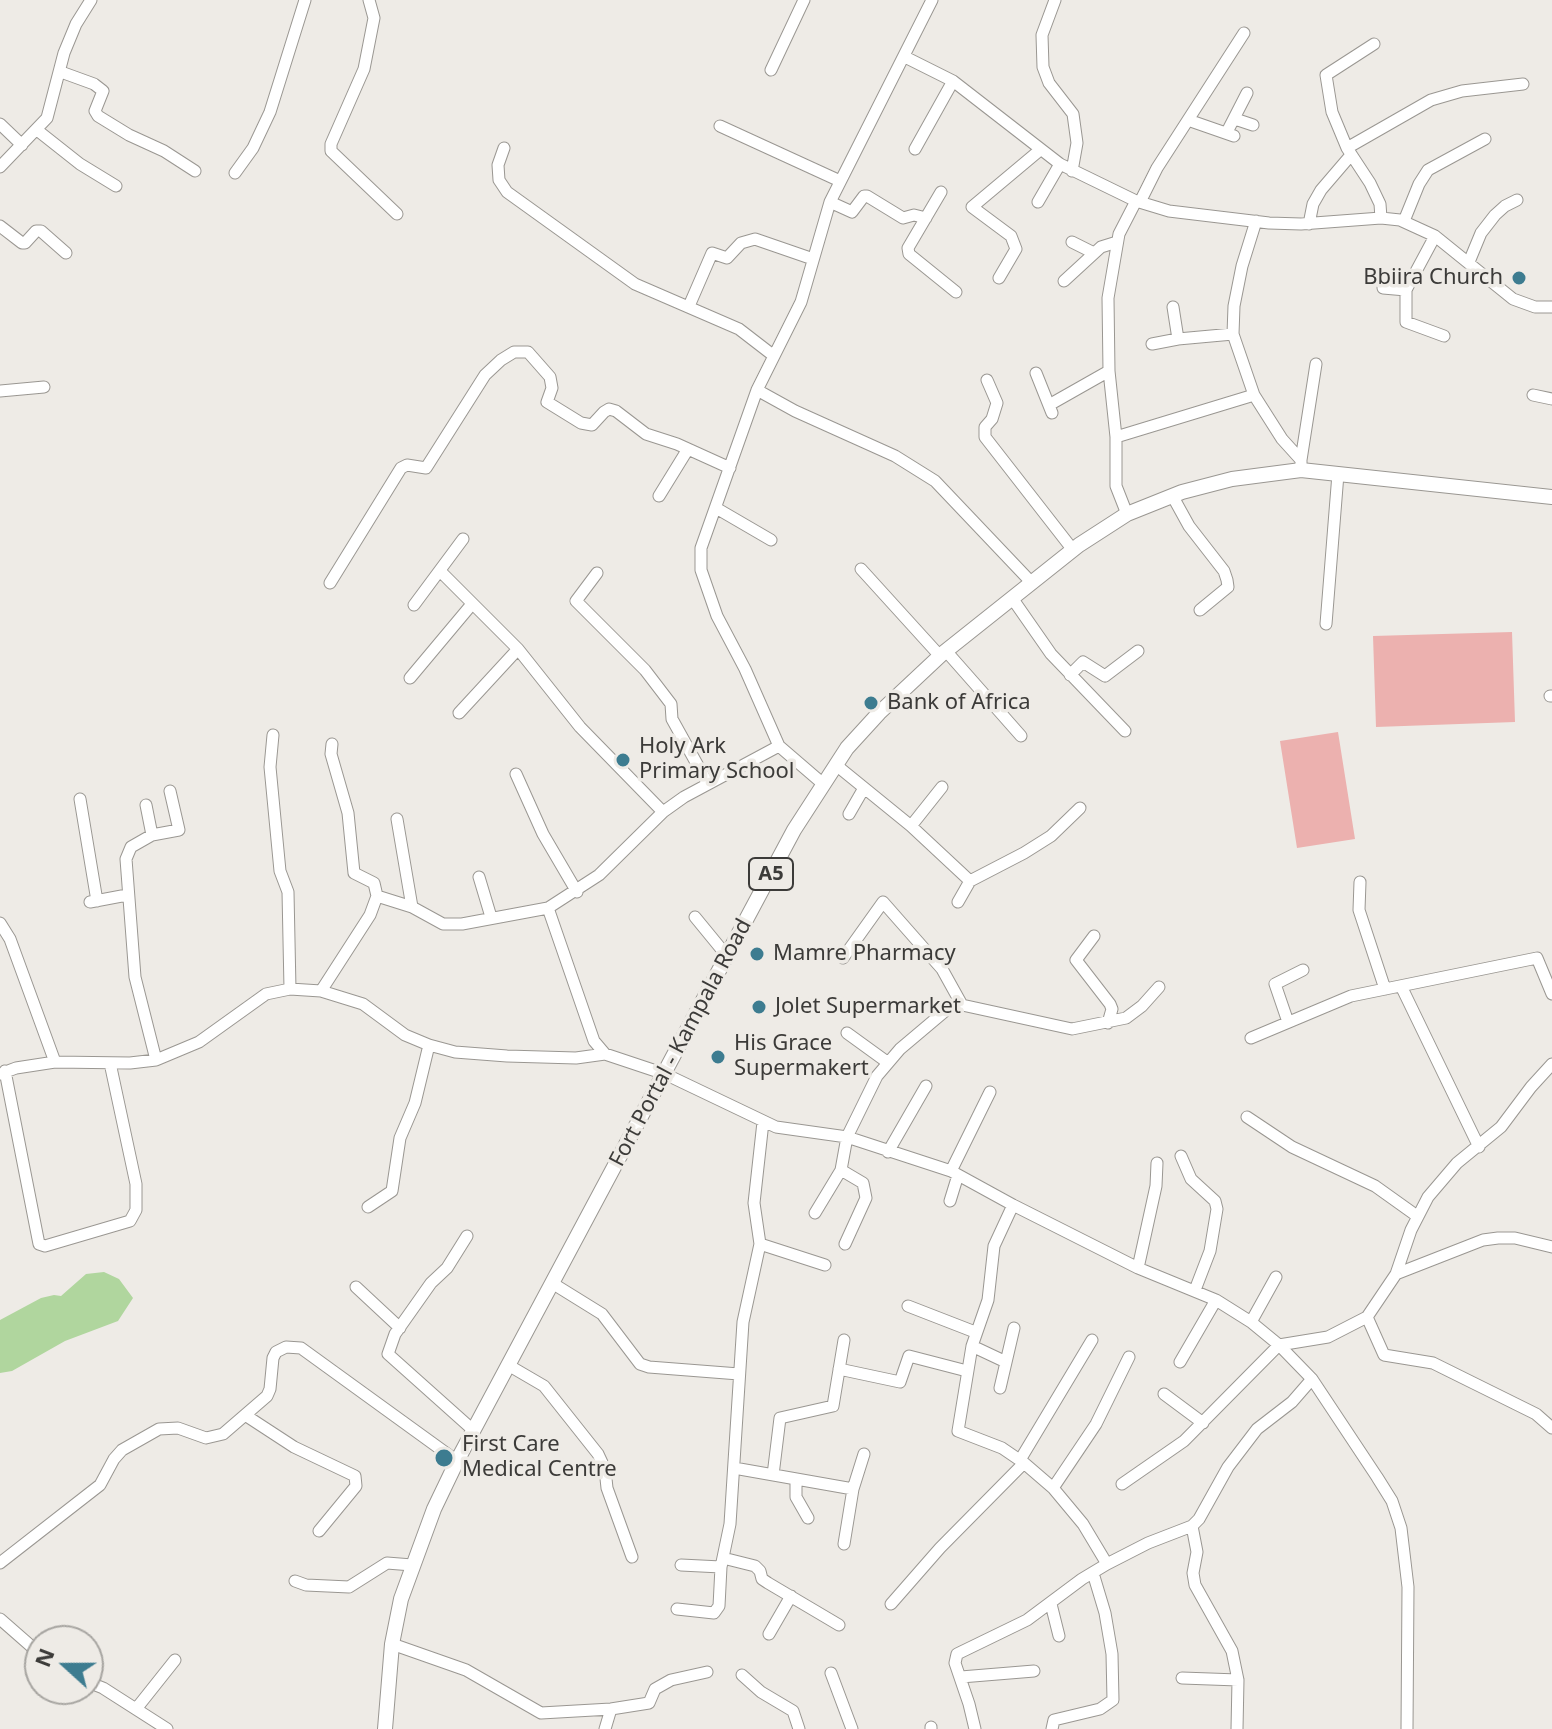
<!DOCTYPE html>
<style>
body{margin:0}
#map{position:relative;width:1552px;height:1729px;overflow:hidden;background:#eeebe6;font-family:"Noto Sans",sans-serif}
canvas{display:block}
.north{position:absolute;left:24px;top:1625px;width:80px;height:80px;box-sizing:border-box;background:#eeebe6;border:2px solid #a7a5a1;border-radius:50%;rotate:291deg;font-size:22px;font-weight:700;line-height:32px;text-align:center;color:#3c3b39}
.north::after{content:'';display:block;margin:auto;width:28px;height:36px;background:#3d7c90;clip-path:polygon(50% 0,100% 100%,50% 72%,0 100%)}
</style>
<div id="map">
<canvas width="1552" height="1729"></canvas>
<div class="north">N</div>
</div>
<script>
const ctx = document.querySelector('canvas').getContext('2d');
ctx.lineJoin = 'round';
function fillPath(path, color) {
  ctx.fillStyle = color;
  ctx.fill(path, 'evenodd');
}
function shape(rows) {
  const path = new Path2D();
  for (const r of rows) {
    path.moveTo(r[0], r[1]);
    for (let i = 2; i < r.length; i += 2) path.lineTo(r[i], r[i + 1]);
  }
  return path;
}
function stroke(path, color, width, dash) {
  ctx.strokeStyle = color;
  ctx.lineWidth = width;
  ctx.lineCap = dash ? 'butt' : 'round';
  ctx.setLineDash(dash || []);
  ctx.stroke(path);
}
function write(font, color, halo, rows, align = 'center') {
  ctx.font = font + ' "Noto Sans",sans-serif';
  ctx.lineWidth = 7;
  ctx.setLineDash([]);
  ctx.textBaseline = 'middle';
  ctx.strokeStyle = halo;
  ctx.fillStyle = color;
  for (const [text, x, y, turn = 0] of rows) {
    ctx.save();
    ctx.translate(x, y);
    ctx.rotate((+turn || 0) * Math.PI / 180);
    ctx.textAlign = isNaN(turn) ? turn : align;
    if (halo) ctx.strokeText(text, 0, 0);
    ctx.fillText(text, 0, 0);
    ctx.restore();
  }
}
fillPath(shape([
 [1512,632,1515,722,1376,727,1373,636],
 [1338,732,1355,839,1297,848,1280,741]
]), '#ecb1af');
fillPath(shape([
 [104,1272,119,1279,133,1298,118,1321,65,1341,12,1371,0,1373,0,1320,41,1298,54,1295,61,1296,86,1274]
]), '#b0d69e');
const minor = shape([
 [369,0,374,18,364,69,331,144,331,151,397,214],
 [1055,0,1042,35,1043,67,1049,83,1073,114,1077,143,1072,171],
 [1374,44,1326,75,1332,112,1347,148,1370,183,1380,204,1381,218],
 [905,57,953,81,1060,164,1136,201,1169,211,1269,223,1301,224,1381,218,1400,220,1435,236,1513,299,1535,307,1552,307],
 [771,70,804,0],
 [61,72,94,84,103,91,95,111,98,116,129,135,164,151,195,171],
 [1235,119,1253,125],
 [1188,120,1234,136],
 [0,124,22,145],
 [720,126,840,181],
 [37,130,80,164,116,186],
 [1227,132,1247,93],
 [504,148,498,165,499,180,507,192,635,284,739,329,774,356],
 [1347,148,1431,100,1462,91,1523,84],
 [915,149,953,81],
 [0,167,47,118,64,53,76,24,91,0],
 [235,173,253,148,270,112,305,0],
 [941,192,908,248,909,254,956,292],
 [830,202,852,212,864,196,867,196,903,218,914,215,926,218],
 [1038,202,1060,164],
 [1140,202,1157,168,1244,33],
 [1256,221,1242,266,1234,306,1233,334,1254,395,1282,439,1301,460,1301,470],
 [1404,221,1419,184,1428,170,1485,139],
 [1309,224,1313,204,1321,190,1351,155],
 [0,226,22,243,25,243,36,231,41,231,66,253],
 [1435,236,1406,290,1406,322,1444,336],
 [1072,242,1094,253],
 [1469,262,1481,233,1495,215,1505,206,1517,200],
 [999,278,1016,249,1011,236,972,207,1040,150],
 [1064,281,1101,247,1117,242],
 [1383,288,1406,290],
 [689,306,712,253,727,258,741,243,755,239,813,259],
 [1173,307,1178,339],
 [1152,344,1178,339,1233,334],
 [1036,373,1052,413],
 [987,380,997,403,992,419,985,427,985,437,1073,550],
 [757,390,795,411,895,456,935,481,1031,582],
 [0,391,44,387],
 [1533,395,1552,399],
 [1049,405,1109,371],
 [1116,437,1254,395],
 [1301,460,1316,364],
 [659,496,688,449],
 [1173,497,1189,526,1224,571,1227,580,1228,587,1200,610],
 [716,508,771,540],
 [1127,514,1116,486,1116,437,1109,371,1108,298,1119,234,1136,201],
 [861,569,940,656],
 [441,572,518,649,580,727,663,812],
 [597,573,576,601,645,670,671,704,672,719,708,784],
 [330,583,401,468,407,465,426,468,485,375,501,360,514,352,528,352,550,377,552,388,547,402,581,423,592,425,604,412,609,409,616,411,646,434,677,444,730,468],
 [1012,598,1051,654,1125,731],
 [414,605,463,539],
 [1326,624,1338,474],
 [946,651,1021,736],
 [1070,675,1083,662,1105,676,1138,651],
 [410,678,472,604],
 [1550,696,1552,696],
 [459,713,518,649],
 [273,735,270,767,280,871,288,892,290,989],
 [779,746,745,669,717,616,701,570,701,548,757,390,801,302,830,202,932,0],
 [836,765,911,826,970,881],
 [516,774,543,834,577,892],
 [80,799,97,901],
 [146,805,152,835],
 [849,814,864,788],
 [397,819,412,907],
 [911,826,942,787],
 [479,877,491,917],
 [1360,882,1359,910,1385,989],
 [377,896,412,907,443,924,462,924,548,908,599,875,663,812,684,797,779,746,822,783],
 [90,902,127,895],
 [958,902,970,881,1024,853,1051,836,1080,808],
 [548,908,594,1041,605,1054],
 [695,917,727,956],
 [0,923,10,939,55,1062],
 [1094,936,1076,960,1110,1004,1112,1009,1108,1023],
 [843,958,883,902,942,969,962,1005],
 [1401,986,1479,1147],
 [321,991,370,915,377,896,374,883,354,873,348,813,331,754,332,744],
 [1288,1022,1275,984,1303,970],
 [847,1033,887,1062],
 [1251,1038,1351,996,1537,958,1552,994],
 [156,1060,135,977,126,859,131,847,152,835,179,830,170,791],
 [5,1071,38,1239,39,1244,45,1246,130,1221,136,1210,136,1184,110,1063],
 [0,1074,16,1068,55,1062,130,1063,156,1060,199,1042,266,994,290,989,321,991,363,1004,405,1035,429,1045,455,1052,507,1056,576,1058,605,1054,665,1074,776,1127,847,1137,951,1171,1013,1205,1138,1268,1216,1300,1251,1322,1279,1345,1312,1379,1377,1477,1392,1501,1401,1528,1408,1587,1407,1729],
 [1247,1117,1292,1147,1375,1186,1417,1216],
 [888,1152,926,1086],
 [1181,1156,1191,1179,1215,1201,1217,1209,1210,1251,1195,1290],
 [841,1170,863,1183,866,1198,845,1244],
 [951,1171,990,1092],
 [950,1201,958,1175],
 [1013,1205,994,1246,988,1300,972,1346,958,1431,1002,1448,1024,1463,1053,1488,1083,1524,1107,1564],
 [368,1207,392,1191,400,1138,415,1103,429,1045],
 [815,1213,841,1170,847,1137,877,1076,900,1049,951,1006,962,1005,1072,1029,1126,1018,1142,1006,1159,987],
 [467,1236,447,1268,431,1283,395,1334,388,1354,473,1430],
 [760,1244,825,1265],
 [1138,1268,1156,1186,1157,1163],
 [1396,1274,1483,1240,1498,1238,1515,1238,1552,1247],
 [552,1283,602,1314,640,1364,649,1367,739,1374],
 [356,1287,400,1328],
 [908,1306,975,1332],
 [1367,1317,1384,1355,1433,1363,1536,1414,1552,1428],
 [1251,1322,1276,1277],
 [972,1346,1006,1362],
 [1180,1362,1216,1300],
 [508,1365,544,1386,598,1454,605,1469,607,1488,632,1557],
 [839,1369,900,1382,909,1356,967,1371],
 [1000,1388,1014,1328],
 [1164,1394,1203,1423],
 [245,1415,294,1447,355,1476,356,1486,319,1531],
 [1020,1460,1092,1340],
 [734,1468,853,1489],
 [773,1475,780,1418,833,1406,844,1340],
 [796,1479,796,1497,808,1518],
 [1122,1484,1184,1441,1279,1345,1328,1337,1367,1317,1396,1274,1411,1230,1428,1197,1457,1163,1501,1127,1531,1087,1552,1064],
 [1053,1488,1096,1424,1129,1357],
 [1192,1526,1197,1552,1193,1573,1195,1585,1232,1651,1238,1680,1237,1729],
 [844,1544,853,1489,864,1454],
 [723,1558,755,1566,760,1571,762,1579,768,1583,839,1625],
 [0,1563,100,1485,114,1459,122,1450,159,1429,178,1428,206,1438,223,1434,267,1396,270,1389,273,1358,276,1352,286,1347,301,1348,457,1461],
 [681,1565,721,1567],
 [295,1581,306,1585,349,1587,387,1563,412,1565],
 [891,1604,940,1548,1024,1463],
 [1051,1604,1059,1636],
 [677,1609,714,1613,719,1606,721,1567,730,1524,743,1322,760,1244,754,1203,763,1122],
 [0,1619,40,1654],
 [769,1634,791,1596],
 [392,1644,466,1670,541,1713,611,1709,649,1703,655,1689,671,1680,707,1672],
 [831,1673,852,1729],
 [742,1675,761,1692,793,1711,799,1729],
 [961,1677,1034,1671],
 [1182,1678,1238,1680],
 [88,1682,103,1688,167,1729],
 [136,1709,175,1660],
 [605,1729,611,1709],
 [931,1729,931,1727],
 [975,1729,969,1704,955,1663,957,1654,1027,1620,1082,1579,1107,1564,1148,1543,1192,1526,1199,1519,1228,1467,1257,1429,1292,1402,1312,1379],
 [1052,1729,1054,1720,1100,1709,1113,1700,1112,1654,1105,1613,1093,1573]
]);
const major = shape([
 [385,1729,392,1644,401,1599,434,1509,457,1461,794,830,847,748,879,713,942,654,1079,545,1127,514,1182,492,1232,479,1301,470,1552,497]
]);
stroke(minor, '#9a9792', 13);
stroke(major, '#9a9792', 16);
stroke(minor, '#fff', 11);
stroke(major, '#fff', 14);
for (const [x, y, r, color] of [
 [1519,278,8,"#3d7c90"],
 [871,703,8,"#3d7c90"],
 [623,760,8,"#3d7c90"],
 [757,954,8,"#3d7c90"],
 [759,1007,8,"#3d7c90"],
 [718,1057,8,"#3d7c90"],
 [444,1458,10,"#3d7c90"]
]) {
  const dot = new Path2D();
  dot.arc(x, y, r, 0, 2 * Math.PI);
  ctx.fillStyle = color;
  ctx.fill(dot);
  stroke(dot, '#eeebe6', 3);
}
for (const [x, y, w] of [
 [771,874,44]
]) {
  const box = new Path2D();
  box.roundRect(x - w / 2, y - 16, w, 32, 6);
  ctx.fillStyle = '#eeebe6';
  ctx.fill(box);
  stroke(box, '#3c3b39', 2);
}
write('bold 20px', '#3c3b39', null, [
 ["A5",771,874]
]);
write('22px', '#3c3b39', '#eeebe6', [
 ["Bbiira Church",1503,278,"right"],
 ["Bank of Africa",887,703],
 ["Holy Ark",639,747],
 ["Primary School",639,772],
 ["Mamre Pharmacy",773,954],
 ["Jolet Supermarket",775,1007],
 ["His Grace",734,1044],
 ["Supermakert",734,1069],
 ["First Care",462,1445],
 ["Medical Centre",462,1470]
], 'left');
write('22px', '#3c3b39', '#eeebe6', [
 ["Fort Portal - Kampala Road",681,1043,-62]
]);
</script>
